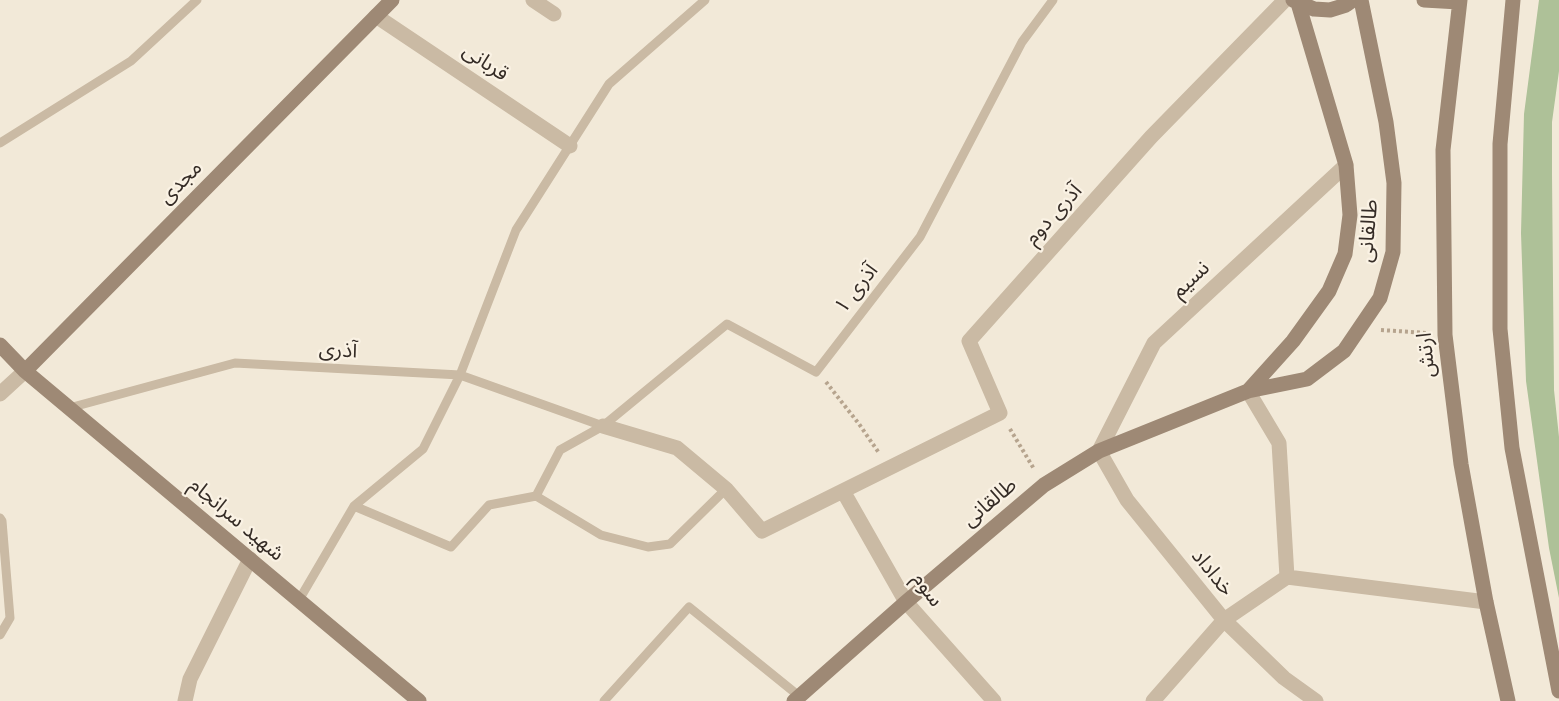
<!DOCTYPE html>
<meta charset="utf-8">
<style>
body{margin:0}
canvas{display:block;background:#f2e9d8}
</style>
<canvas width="1559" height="701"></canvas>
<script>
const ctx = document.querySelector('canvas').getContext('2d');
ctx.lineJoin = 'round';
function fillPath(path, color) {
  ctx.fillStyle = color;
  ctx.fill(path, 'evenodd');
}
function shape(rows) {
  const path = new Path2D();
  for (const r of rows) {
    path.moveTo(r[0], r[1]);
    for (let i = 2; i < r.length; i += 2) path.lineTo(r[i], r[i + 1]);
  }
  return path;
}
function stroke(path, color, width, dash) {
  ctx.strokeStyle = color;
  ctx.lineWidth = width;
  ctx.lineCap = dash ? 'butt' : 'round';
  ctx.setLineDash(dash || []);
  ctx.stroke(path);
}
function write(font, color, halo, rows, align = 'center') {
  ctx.font = font + ' "DM Sans","Noto Sans Arabic",sans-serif';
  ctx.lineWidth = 4.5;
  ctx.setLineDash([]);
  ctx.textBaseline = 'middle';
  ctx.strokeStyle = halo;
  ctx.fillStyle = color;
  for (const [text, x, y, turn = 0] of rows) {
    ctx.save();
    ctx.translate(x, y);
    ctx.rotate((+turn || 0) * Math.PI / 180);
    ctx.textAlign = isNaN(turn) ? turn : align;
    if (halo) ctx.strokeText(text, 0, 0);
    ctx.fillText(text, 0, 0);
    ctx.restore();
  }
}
fillPath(shape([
 [1539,0,1559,0,1559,71,1552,122,1552,174,1554,390,1559,437,1559,598,1549,548,1526,381,1521,233,1524,114]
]), '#aec198');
stroke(shape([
 [1381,330,1427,333],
 [826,382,859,424,879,453],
 [1010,429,1034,469]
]), '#b6a48e', 4, [3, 3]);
stroke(shape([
 [0,143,131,61,197,0],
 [69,408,235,363,460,375,603,426],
 [536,496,601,535,648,547,670,544,726,489],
 [354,506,451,547,489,505,536,496,560,450,603,426,727,324,816,372,920,237,1022,42,1053,0],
 [0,518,2,521,10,618,0,635],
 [299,600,354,506,423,449,460,375,516,230,609,84,705,0],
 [604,701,689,607,799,696]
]), '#cabaa4', 9);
stroke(shape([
 [533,0,554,14],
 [376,16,570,146],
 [1248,391,1279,443,1287,577],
 [0,394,25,371],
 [603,426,677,448,726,489,762,531,1000,413,969,341,1151,137,1285,0],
 [843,491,906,602,994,701],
 [185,701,190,679,250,559],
 [1153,701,1224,620,1287,577,1486,602],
 [1316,701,1284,678,1224,620,1127,500,1099,451,1154,343,1346,165]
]), '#cabaa4', 15);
stroke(shape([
 [1293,0,1314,9,1330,10,1346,5,1353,0],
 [1424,0,1459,2],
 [1460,0,1443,150,1445,335,1461,464,1486,602,1508,701],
 [1513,0,1500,144,1500,329,1512,448,1559,691],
 [0,345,25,371,419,701],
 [25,371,392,0],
 [1248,391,1293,341,1329,291,1345,254,1350,215,1346,165,1298,3],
 [794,701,906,602,1044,485,1099,451,1248,391,1307,379,1344,351,1380,298,1393,252,1394,183,1386,122,1361,0]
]), '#9e8975', 15);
write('21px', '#352c26', '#faf2e4', [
 ["قربانی",485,63,34],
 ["مجدی",181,183,-45],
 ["آذری دوم",1054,215,-48],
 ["طالقانی",1369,231,-85],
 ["نسیم",1191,280,-43],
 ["آذری ۱",857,289,-52],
 ["آذری",338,351,3],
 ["ارتش",1427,355,-95],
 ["طالقانی",990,503,-40],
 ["شهید سرانجام",236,520,40],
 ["خداداد",1212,573,51],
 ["سوم",927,590,54]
]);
</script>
